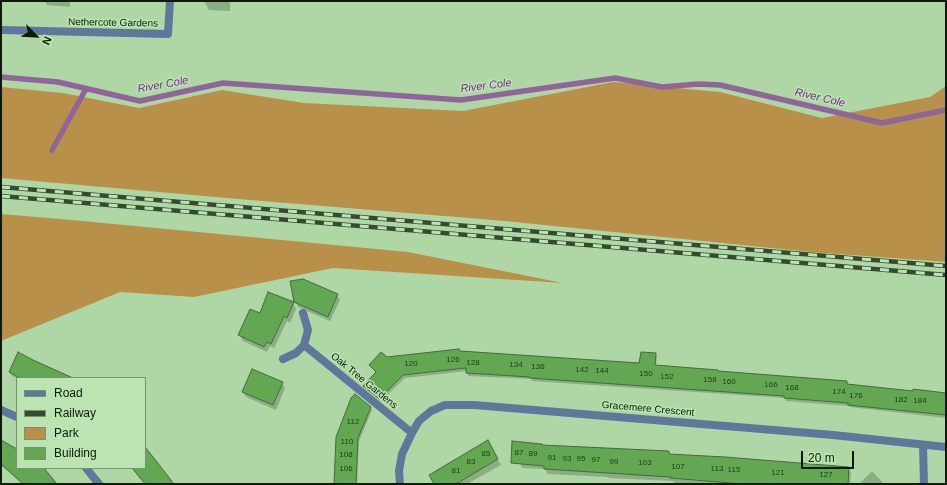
<!DOCTYPE html>
<style>
body{margin:0}
#map{position:relative;width:947px;height:485px;overflow:hidden;background:#afd7a6;font-family:Arial,sans-serif}
canvas{display:block}
.frame{position:absolute;inset:0;border:2px solid #0c1a08;pointer-events:none}
.legend{position:absolute;left:16px;top:377px;width:130px;height:92px;box-sizing:border-box;background:#bce4b2;border:1px solid #76936e;margin:0;padding:5px 7px;list-style:none;font-size:12px;color:#0c1a08}
.legend li{display:flex;align-items:center;gap:8px;height:20px}
.legend b{width:20px;border:1px solid #76936e}
.north{position:absolute;left:16px;top:16px;width:40px;height:40px;-webkit-text-stroke:3px #bce4b2;paint-order:stroke;rotate:114deg;font-size:11px;font-weight:700;line-height:16px;text-align:center;color:#0c1a08}
.north::after{content:'';display:block;margin:auto;width:14px;height:18px;background:#0c1a08;clip-path:polygon(50% 0,100% 100%,50% 72%,0 100%)}
.scale{position:absolute;left:801px;top:451px;width:53px;height:18px;box-sizing:border-box;border:2px solid #0c1a08;border-top:0;padding-left:5px;font-size:12px;line-height:14px;white-space:nowrap;color:#0c1a08;-webkit-text-stroke:3px #bce4b2;paint-order:stroke}
</style>
<div id="map">
<canvas width="947" height="485"></canvas>
<div class="frame"></div>
<ul class="legend">
<li><b style="height:5px;background:#60769a"></b>Road</li>
<li><b style="height:5px;background:#354a30"></b>Railway</li>
<li><b style="height:11px;background:#b9904a"></b>Park</li>
<li><b style="height:11px;background:#64a753"></b>Building</li>
</ul>
<div class="north">N</div>
<div class="scale">20 m</div>
</div>
<script>
const ctx = document.querySelector('canvas').getContext('2d');
ctx.lineJoin = 'round';
function fillPath(path, color) {
  ctx.fillStyle = color;
  ctx.fill(path, 'evenodd');
}
function shape(rows) {
  const path = new Path2D();
  for (const r of rows) {
    path.moveTo(r[0], r[1]);
    for (let i = 2; i < r.length; i += 2) path.lineTo(r[i], r[i + 1]);
  }
  return path;
}
function stroke(path, color, width, dash) {
  ctx.strokeStyle = color;
  ctx.lineWidth = width;
  ctx.lineCap = dash ? 'butt' : 'round';
  ctx.setLineDash(dash || []);
  ctx.stroke(path);
}
function write(font, color, halo, rows, align = 'center') {
  ctx.font = font + ' Arial,sans-serif';
  ctx.lineWidth = 3;
  ctx.setLineDash([]);
  ctx.textBaseline = 'middle';
  ctx.strokeStyle = halo;
  ctx.fillStyle = color;
  for (const [text, x, y, turn = 0] of rows) {
    ctx.save();
    ctx.translate(x, y);
    ctx.rotate((+turn || 0) * Math.PI / 180);
    ctx.textAlign = isNaN(turn) ? turn : align;
    if (halo) ctx.strokeText(text, 0, 0);
    ctx.fillText(text, 0, 0);
    ctx.restore();
  }
}
fillPath(shape([
 [613,82,720,92,822,118,930,97,946,86,946,262,811,252,505,221,238,199,1,178,1,87,63,93,139,108,222,90,304,103,463,111],
 [1,214,72,220,408,252,563,283,333,268,194,297,120,292,1,341]
]), '#b9904a');
fillPath(shape([
 [45,1,70,1,70,7,47,5],
 [204,1,230,1,230,11,209,10],
 [337,295,340,300,330,321,298,307,295,302],
 [293,303,296,309,290,323,287,321,274,348,270,346,267,352,243,341,240,335,260,314],
 [460,352,640,364,655,354,657,357,656,366,847,382,848,386,946,394,946,418,850,407,849,406,786,401,785,398,532,381,532,379,468,376,467,371,405,378,381,401,364,386,377,373,370,365,386,358],
 [10,372,71,378,17,378,12,376],
 [282,383,285,388,276,410,246,397,243,392],
 [371,408,372,410,359,441,357,484,335,484],
 [1,442,17,451,17,468,37,468,55,484,23,484,7,470,1,466],
 [487,442,501,465,467,484,435,484],
 [668,452,670,455,848,468,851,473,850,484,692,484,674,483,673,481,609,478,608,477,548,474,545,469,522,468,520,464],
 [872,471,884,484,859,484]
]), '#0003');
stroke(shape([
 [1,77,58,82,140,101,223,83,461,100,615,78,662,87,698,84,720,85,882,123,946,110],
 [52,150,86,89]
]), '#90669a', 5.5);
const building = shape([
 [303,279,338,294,328,317,294,302,290,281,303,279],
 [268,292,294,302,287,318,284,316,271,344,267,342,264,347,238,335,250,309,260,313,268,292],
 [459,349,460,351,639,363,641,352,656,353,655,365,718,370,718,371,847,381,847,384,913,391,913,389,946,393,946,415,848,405,848,403,784,398,784,396,530,378,530,377,466,373,466,368,403,375,379,399,363,386,376,372,369,365,381,352,387,357,459,349],
 [18,352,33,360,73,378,20,378,9,372,18,352],
 [252,369,283,382,273,405,242,392,252,369],
 [355,394,371,407,358,438,356,484,334,484,336,437,351,398,355,394],
 [1,440,17,449,17,468,44,468,57,484,23,484,1,464,1,440],
 [488,440,498,459,456,484,434,484,429,475,488,440],
 [512,441,542,444,542,445,669,451,669,454,725,457,849,467,848,484,743,484,670,478,671,477,544,469,544,466,511,463,512,441],
 [145,447,157,462,174,484,145,484,132,468,145,468,145,447]
]);
fillPath(building, '#64a753');
stroke(building, '#46693d', 1);
stroke(shape([
 [1,30,168,34,170,1],
 [304,345,412,433],
 [283,359,296,353,304,345,308,330,303,313],
 [1,410,17,417],
 [923,445,924,484],
 [86,468,99,484],
 [400,484,399,471,402,454,412,433,419,421,431,411,445,405,474,405,833,435,946,447]
]), '#60769a', 8);
const rail = shape([
 [1,187,946,266],
 [1,196,946,275]
]);
stroke(rail, '#354a30', 4.5);
stroke(rail, '#bce4b2', 3, [9]);
write('8px', '#223d1b', null, [
 ["126",453,360],
 ["128",473,363],
 ["120",411,364],
 ["134",516,365],
 ["136",538,367],
 ["142",582,370],
 ["144",602,371],
 ["150",646,374],
 ["152",667,377],
 ["158",710,380],
 ["160",729,382],
 ["166",771,385],
 ["168",792,388],
 ["174",839,392],
 ["176",856,396],
 ["182",901,400],
 ["184",920,401],
 ["112",353,422],
 ["110",347,442],
 ["87",519,453],
 ["85",486,454],
 ["89",533,454],
 ["108",346,455],
 ["91",552,458],
 ["93",567,459],
 ["95",581,459],
 ["97",596,460],
 ["83",471,462],
 ["99",614,462],
 ["103",645,463],
 ["107",678,467],
 ["106",346,469],
 ["113",717,469],
 ["115",734,470],
 ["81",456,471],
 ["121",778,473],
 ["127",826,475]
]);
write('10px', '#0c1a08', '#bce4b2', [
 ["Nethercote Gardens",113,23,1],
 ["Oak Tree Gardens",364,381,39],
 ["Gracemere Crescent",648,409,5]
]);
write('italic 11px', '#792a8c', '#bce4b2', [
 ["River Cole",163,85,-10],
 ["River Cole",486,86,-7],
 ["River Cole",820,98,13]
]);
</script>
